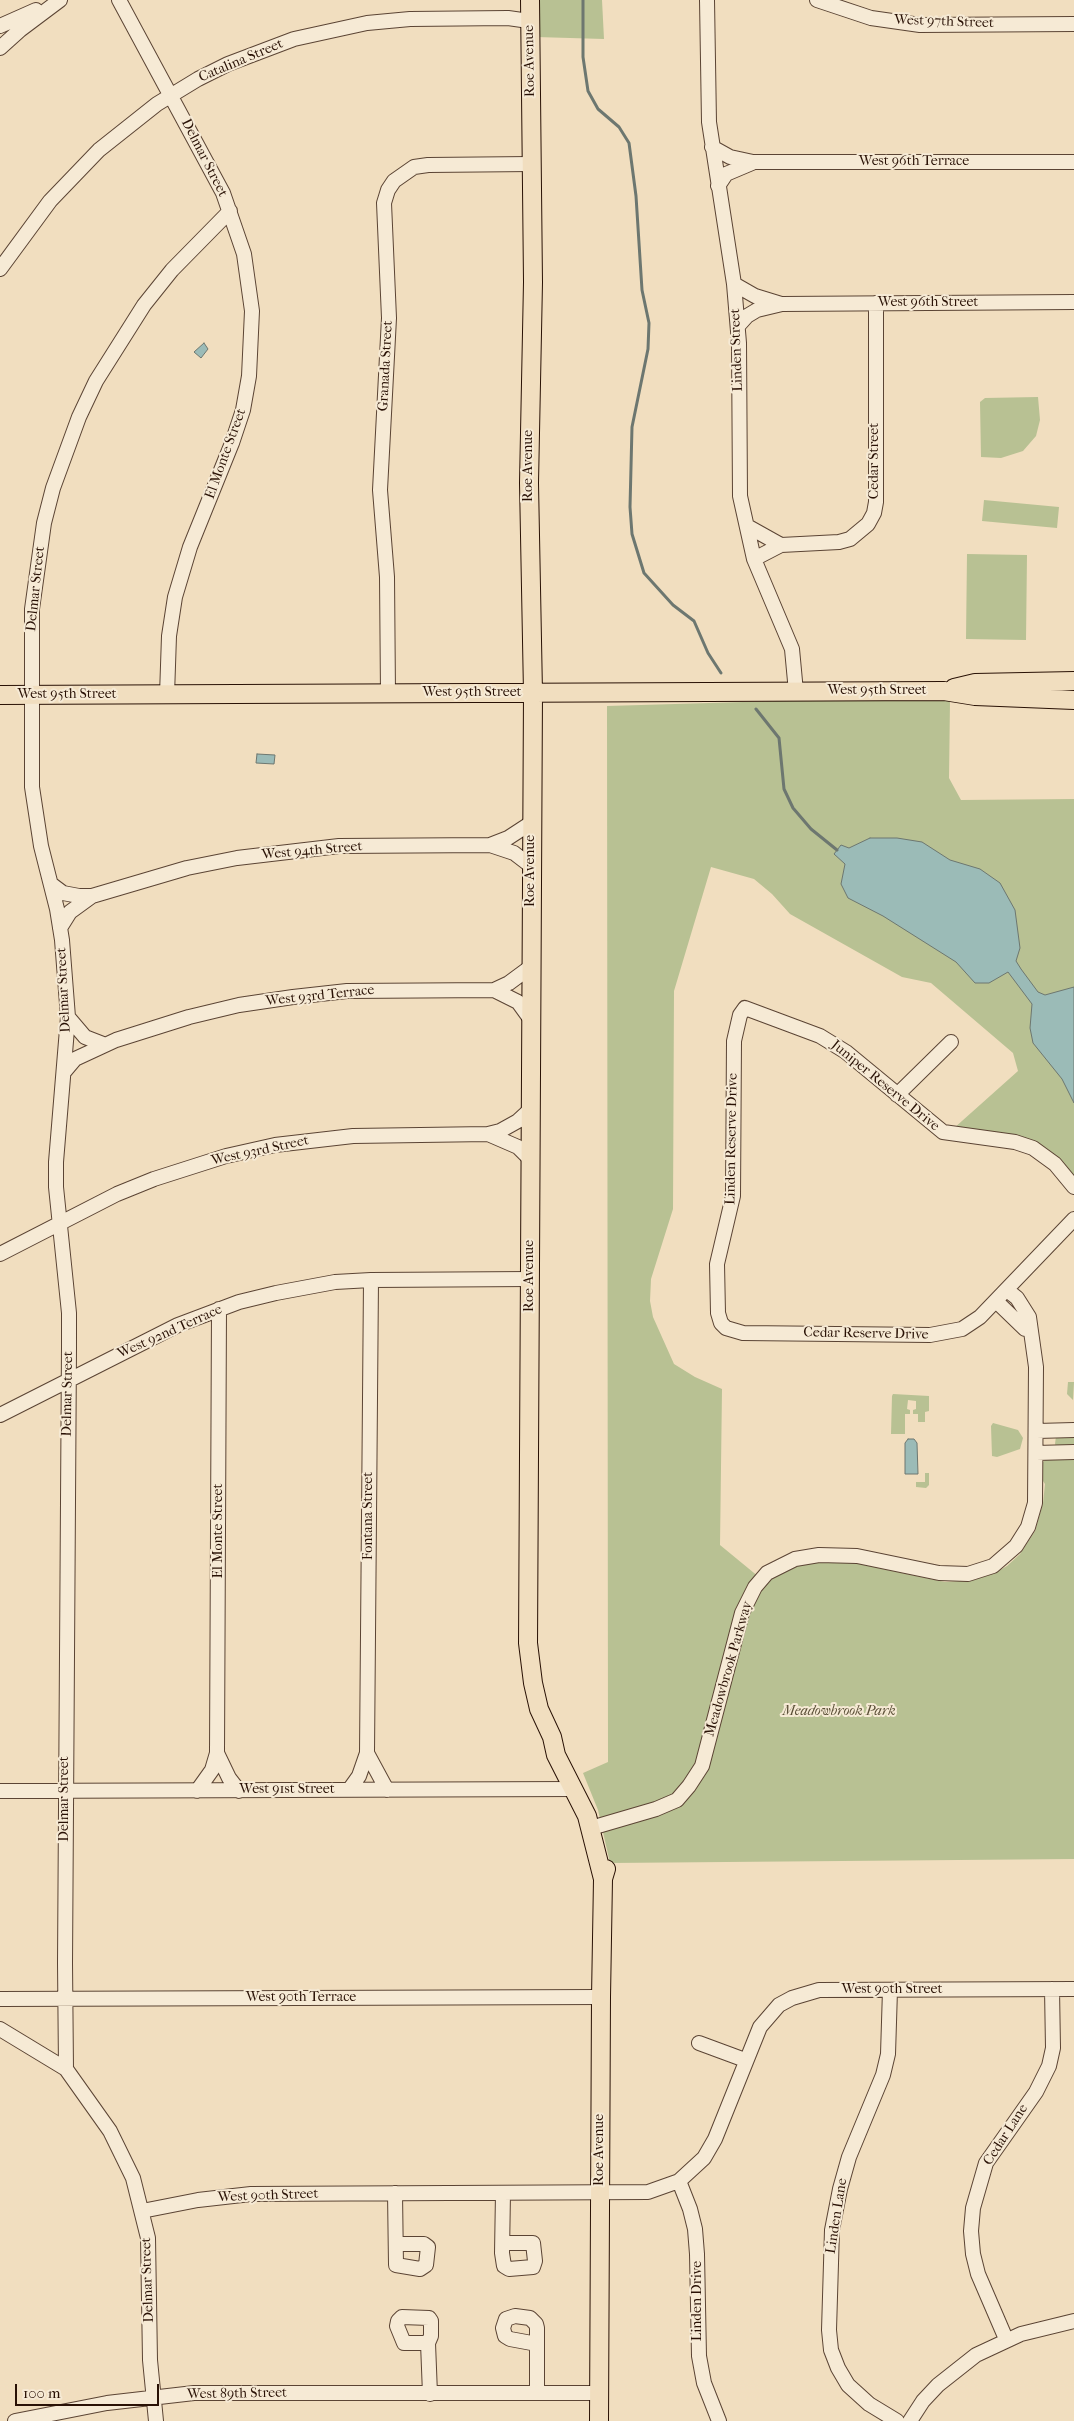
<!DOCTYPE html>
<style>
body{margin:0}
#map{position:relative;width:1074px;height:2421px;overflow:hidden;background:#f1debf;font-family:"IM FELL French Canon",serif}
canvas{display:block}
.scale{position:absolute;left:15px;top:2384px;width:144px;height:22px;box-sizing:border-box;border:2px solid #291105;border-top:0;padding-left:6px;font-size:15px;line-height:18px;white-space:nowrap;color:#291105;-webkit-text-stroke:4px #f6ead5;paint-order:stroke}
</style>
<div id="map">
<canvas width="1074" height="2421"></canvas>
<div class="scale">100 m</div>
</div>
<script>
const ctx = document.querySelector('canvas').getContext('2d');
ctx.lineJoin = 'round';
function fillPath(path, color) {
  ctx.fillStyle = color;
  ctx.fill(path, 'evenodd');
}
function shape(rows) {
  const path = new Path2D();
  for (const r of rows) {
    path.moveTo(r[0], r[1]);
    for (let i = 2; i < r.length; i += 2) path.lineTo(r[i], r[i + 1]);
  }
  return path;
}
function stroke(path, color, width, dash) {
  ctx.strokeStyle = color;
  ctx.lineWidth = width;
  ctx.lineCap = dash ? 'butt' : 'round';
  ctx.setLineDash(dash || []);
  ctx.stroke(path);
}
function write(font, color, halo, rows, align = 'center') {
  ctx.font = font + ' "IM FELL French Canon",serif';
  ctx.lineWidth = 4;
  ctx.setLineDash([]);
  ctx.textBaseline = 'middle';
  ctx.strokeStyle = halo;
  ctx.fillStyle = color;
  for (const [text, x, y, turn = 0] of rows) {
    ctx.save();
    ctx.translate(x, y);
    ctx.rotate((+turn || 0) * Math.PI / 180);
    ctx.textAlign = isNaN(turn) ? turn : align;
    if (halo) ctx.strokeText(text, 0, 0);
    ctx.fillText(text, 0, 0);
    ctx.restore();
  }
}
fillPath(shape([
 [535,0,602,0,604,39,536,37],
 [1038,397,1040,420,1036,436,1023,451,1001,458,981,457,980,402,985,398],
 [984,500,1059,507,1057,528,982,521],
 [967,554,1027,555,1026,640,966,639],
 [777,701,950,701,949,778,961,800,1074,799,1074,1176,1049,1150,1030,1139,1005,1134,969,1132,953,1129,1018,1071,1013,1053,931,983,902,977,790,914,772,894,754,879,711,867,674,991,673,1209,651,1279,650,1301,653,1317,674,1364,695,1377,722,1389,720,1545,765,1582,781,1570,818,1559,875,1565,878,1568,945,1582,974,1580,995,1573,1007,1566,1020,1554,1035,1531,1043,1503,1045,1484,1041,1478,1043,1462,1046,1459,1074,1458,1074,1859,610,1863,598,1810,583,1773,608,1762,607,706],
 [1068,1382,1074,1382,1073,1400,1067,1394],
 [893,1394,929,1396,929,1411,925,1412,925,1422,918,1422,918,1414,913,1414,913,1410,916,1409,916,1401,908,1400,907,1409,910,1410,910,1414,905,1414,905,1434,891,1434,892,1396],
 [993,1423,1018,1430,1023,1438,1020,1449,997,1457,992,1456,991,1426],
 [1074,1434,1074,1447,1056,1446,1055,1444,1056,1436],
 [925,1473,929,1473,929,1485,926,1488,916,1487,916,1482,925,1482]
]), '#b8c193');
const water = shape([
 [204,343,208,349,201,358,194,352,204,343],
 [257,754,275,755,274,764,256,763,257,754],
 [870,838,897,838,922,842,950,860,980,869,1000,883,1015,910,1020,948,1016,961,1021,969,1038,992,1045,995,1074,987,1074,1103,1062,1079,1033,1043,1030,1028,1032,1004,1008,972,989,983,975,983,956,962,883,916,848,898,841,884,845,864,834,854,841,845,849,848,870,838],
 [908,1439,914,1439,917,1443,918,1474,905,1474,905,1443,908,1439]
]);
fillPath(water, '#9bbbb7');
stroke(water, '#6d7770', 1);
stroke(shape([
 [583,0,583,57,588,91,598,109,619,127,629,143,636,196,642,290,649,323,648,349,632,427,630,507,632,534,644,573,673,605,694,621,708,653,721,673],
 [756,709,779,738,784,789,793,808,811,829,837,850]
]), '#6d7770', 3);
const minor = shape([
 [119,0,223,193,244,254,252,311,249,376,243,410,232,443,190,547,175,597,169,636,167,695],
 [707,0,709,122,734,284,739,343,740,496,754,559,792,649,796,692],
 [817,0,871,18,920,25,1074,24],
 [0,26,36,10],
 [0,48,20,30,60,0],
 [712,147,730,157,753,162,1074,162],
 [718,186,726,174,752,163],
 [0,269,50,201,99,150,157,104,198,79,228,64,294,39,367,23,410,19,508,18,529,21],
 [734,284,755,296,781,304],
 [738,326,747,316,757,310,782,304,1074,302],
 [747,526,781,545],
 [754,559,781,545,839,542,850,539,868,524,874,513,876,502,876,303],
 [388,694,387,577,380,490,389,318,384,203,388,190,394,181,414,167,428,165,531,164],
 [490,845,514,853,531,866],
 [51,884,63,893,79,896,91,896],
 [60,928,70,912,92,896,187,868,237,858,339,846,490,845,508,838,531,823],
 [494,990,509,983,532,966],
 [68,1017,85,1037,103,1044],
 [64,1072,75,1059,116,1040,189,1017,239,1005,293,997,347,991,494,990,518,1002,531,1020],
 [897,1095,951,1042],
 [488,1134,500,1131,518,1121,531,1109],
 [1074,1187,1055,1164,1033,1148,1015,1142,943,1132,846,1052,820,1036,745,1008,740,1015,734,1041,733,1196,717,1264,718,1313,721,1323,726,1328,743,1333,930,1335,962,1329,980,1317,1074,1219],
 [0,1254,117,1194,154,1179,226,1156,275,1145,353,1136,488,1134,518,1147,531,1160],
 [996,1301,1025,1329,1030,1330],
 [0,1415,178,1325,239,1302,276,1293,335,1282,371,1280,530,1279],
 [1037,1431,1074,1430],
 [1036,1453,1074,1452],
 [217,1753,229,1778,239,1791],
 [367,1753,387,1790],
 [349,1790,359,1776,367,1753,371,1280],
 [0,1791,574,1789],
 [197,1791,212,1770,217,1753,219,1309],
 [591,1828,656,1809,677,1800,689,1786,702,1766,742,1613,755,1587,767,1573,795,1559,819,1555,857,1556,939,1573,968,1574,993,1566,1016,1546,1028,1527,1035,1503,1036,1367,1029,1317,1017,1298,1007,1290],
 [890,1990,888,2054,883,2075,849,2157,840,2189,832,2230,829,2330,831,2350,838,2368,848,2385,869,2404,897,2421],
 [0,1999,601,1997],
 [0,2029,66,2069,110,2131,133,2178,148,2238,150,2360,156,2421],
 [699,2043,745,2060],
 [66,2069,65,1963,69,1347,69,1313,56,1187,56,1162,68,1017,62,940,57,909,41,846,32,787,32,609,44,523,53,488,79,417,96,381,144,305,172,270,230,211],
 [679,2181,690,2209,695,2229,697,2254,699,2356,704,2383,719,2421],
 [395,2193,396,2265,420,2269,426,2265,428,2247,424,2244,398,2244],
 [503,2193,502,2253,504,2266,509,2269,533,2267,535,2261,533,2243,503,2243],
 [142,2211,198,2200,251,2194,648,2192,679,2181,704,2158,715,2139,760,2027,779,2005,792,1998,819,1990,1074,1989],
 [1006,2339,978,2274,973,2254,971,2231,973,2208,986,2163,1036,2092,1049,2066,1053,2048,1052,1989],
 [428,2343,404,2343,397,2326,398,2321,402,2317,429,2318,431,2321,431,2336,428,2343,430,2394],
 [537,2344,510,2339,505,2336,503,2328,506,2319,515,2316,530,2318,536,2324,537,2328,537,2393],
 [15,2421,107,2403,194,2393,600,2393],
 [910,2421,923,2401,938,2385,976,2355,1021,2334,1074,2321]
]);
const major = shape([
 [530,0,533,282,529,483,533,693,528,1643,533,1683,539,1709,552,1737,556,1755,587,1816,603,1879],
 [954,688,975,683,1074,681],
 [0,695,944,691,975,696,1074,700],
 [599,2421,601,1997,603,1879,606,1869]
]);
stroke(minor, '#5b4434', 16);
stroke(major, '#291105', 20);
stroke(minor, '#f6ead5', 14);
stroke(major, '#f1debf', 18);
write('14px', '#291105', '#f6ead5', [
 ["West 97th Street",944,22,2],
 ["Catalina Street",241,61,-23],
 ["Roe Avenue",530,61,-91],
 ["Delmar Street",204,158,63],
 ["West 96th Terrace",914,162],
 ["West 96th Street",928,303],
 ["Linden Street",737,350,-92],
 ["Granada Street",386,366,-87],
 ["El Monte Street",226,454,-70],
 ["Cedar Street",875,461,-90],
 ["Roe Avenue",529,466,-90],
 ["Delmar Street",36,589,-84],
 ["West 95th Street",877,691],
 ["West 95th Street",472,693],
 ["West 95th Street",67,695],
 ["West 94th Street",312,851,-5],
 ["Roe Avenue",531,871,-90],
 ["Delmar Street",64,990,-93],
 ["West 93rd Terrace",320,996,-6],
 ["Juniper Reserve Drive",885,1086,39],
 ["Linden Reserve Drive",732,1139,-89],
 ["West 93rd Street",260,1151,-12],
 ["Roe Avenue",530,1276,-90],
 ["West 92nd Terrace",170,1332,-24],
 ["Cedar Reserve Drive",866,1334,1],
 ["Delmar Street",68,1394,-89],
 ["Fontana Street",369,1516,-90],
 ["El Monte Street",219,1531,-90],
 ["Meadowbrook Parkway",729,1669,-74],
 ["West 91st Street",287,1790],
 ["Delmar Street",65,1799,-90],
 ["West 90th Street",892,1990],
 ["West 90th Terrace",301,1998],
 ["Cedar Lane",1006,2135,-57],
 ["Roe Avenue",600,2150,-90],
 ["West 90th Street",268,2196,-2],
 ["Linden Lane",837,2216,-81],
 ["Delmar Street",148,2280,-92],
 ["Linden Drive",698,2301,-90],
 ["West 89th Street",237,2394,-1]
]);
write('italic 14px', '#5b4f37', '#f6ead5', [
 ["Meadowbrook Park",839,1712]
]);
</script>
